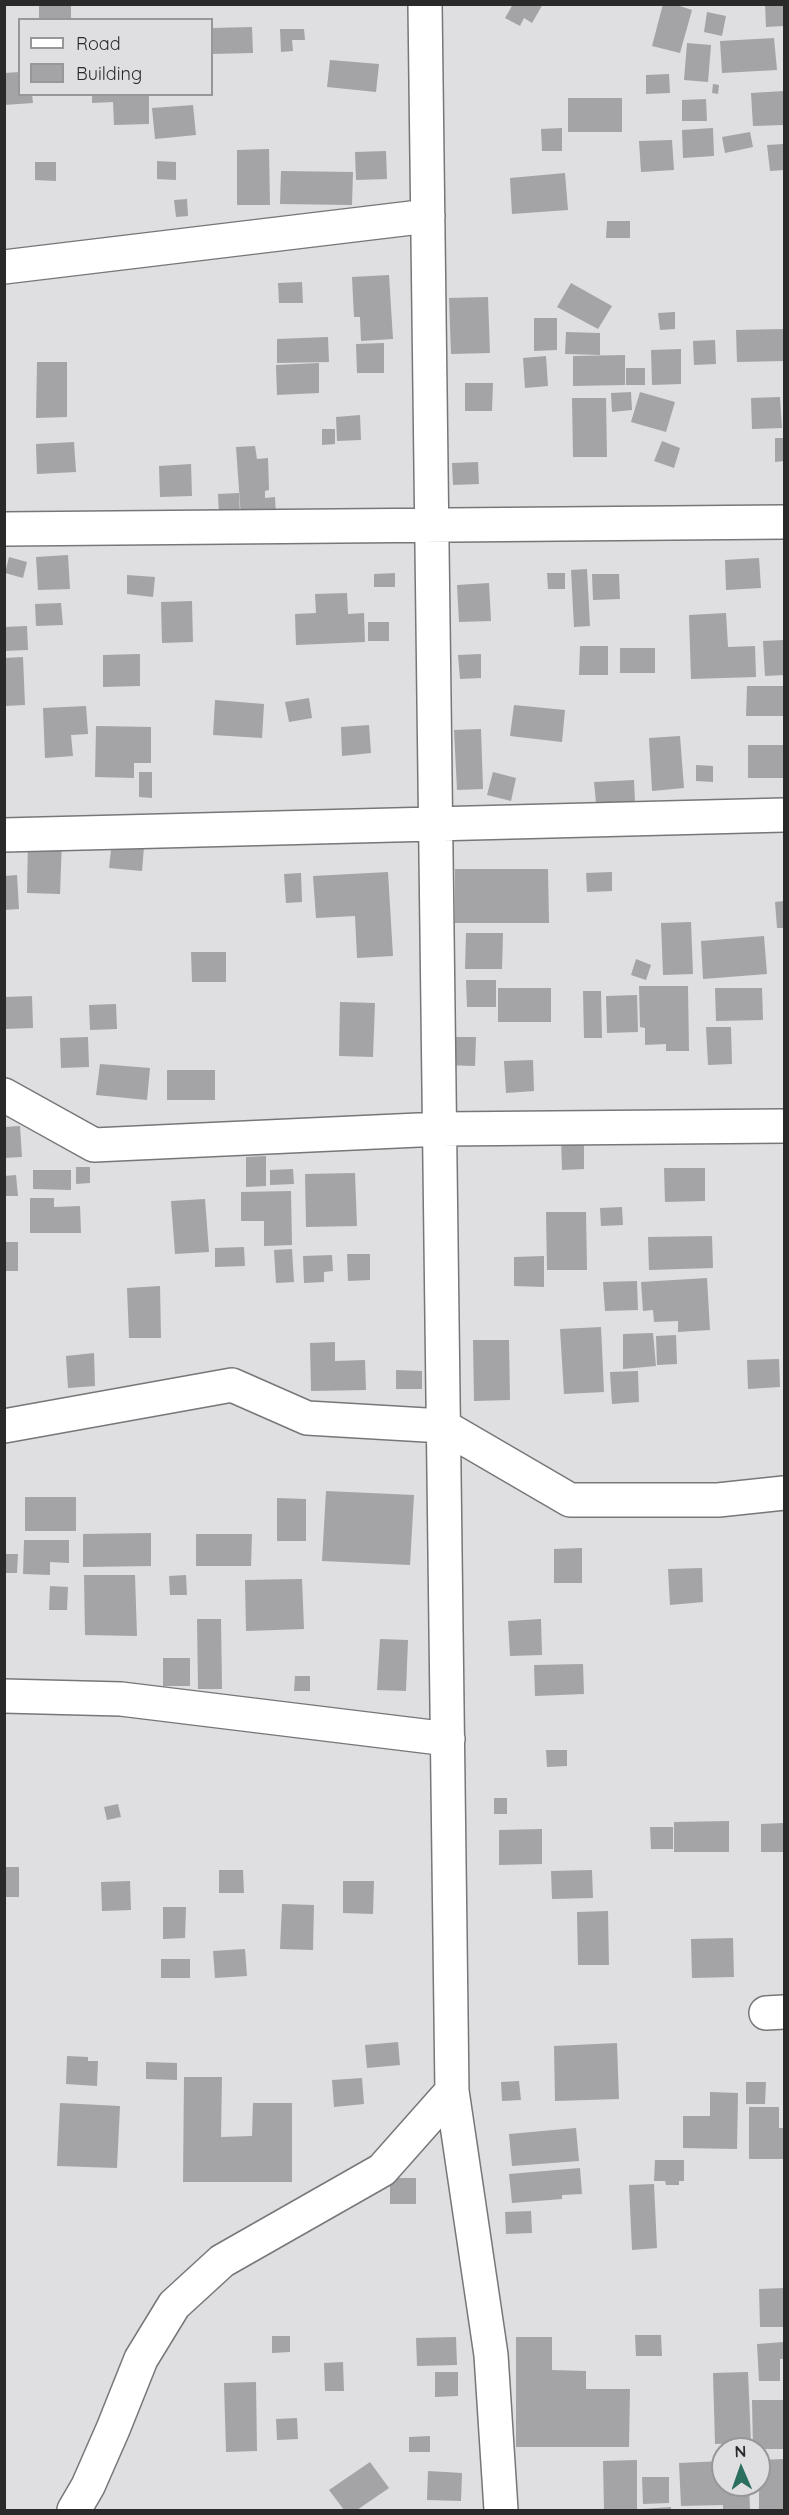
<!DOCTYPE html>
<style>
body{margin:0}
#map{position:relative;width:789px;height:2515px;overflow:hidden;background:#dfdee1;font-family:Quicksand,sans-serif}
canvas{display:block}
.frame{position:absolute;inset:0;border:6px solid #2a2a2b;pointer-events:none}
.legend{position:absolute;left:18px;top:18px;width:195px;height:78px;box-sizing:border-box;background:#dfdee1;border:2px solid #979698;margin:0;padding:8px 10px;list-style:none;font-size:18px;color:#2a2a2b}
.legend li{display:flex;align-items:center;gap:12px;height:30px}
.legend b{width:30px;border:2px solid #979698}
.north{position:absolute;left:711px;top:2437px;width:60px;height:60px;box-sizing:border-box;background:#dfdee1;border:2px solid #979698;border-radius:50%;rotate:358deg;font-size:16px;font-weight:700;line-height:24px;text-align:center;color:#2a2a2b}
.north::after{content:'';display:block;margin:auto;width:21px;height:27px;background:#2b6f61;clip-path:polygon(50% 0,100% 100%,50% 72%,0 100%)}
</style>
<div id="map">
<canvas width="789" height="2515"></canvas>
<div class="frame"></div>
<ul class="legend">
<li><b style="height:8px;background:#fff"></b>Road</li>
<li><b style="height:16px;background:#a4a3a6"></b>Building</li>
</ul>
<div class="north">N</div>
</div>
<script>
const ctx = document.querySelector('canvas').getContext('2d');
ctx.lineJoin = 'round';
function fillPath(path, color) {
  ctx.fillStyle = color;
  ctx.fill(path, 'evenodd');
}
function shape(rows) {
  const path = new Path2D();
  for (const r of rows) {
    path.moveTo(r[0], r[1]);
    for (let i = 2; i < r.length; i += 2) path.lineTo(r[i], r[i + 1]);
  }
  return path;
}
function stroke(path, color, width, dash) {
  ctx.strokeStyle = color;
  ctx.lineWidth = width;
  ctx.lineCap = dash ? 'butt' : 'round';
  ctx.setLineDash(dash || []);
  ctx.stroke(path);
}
fillPath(shape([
 [71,4,71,20,39,20,39,5],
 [513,4,543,4,532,23,524,18,520,26,505,18],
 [663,4,674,4,692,10,680,53,652,46],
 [765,4,784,4,784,26,766,27],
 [707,12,726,16,722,36,704,32],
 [252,27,253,53,212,54,212,28],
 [280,29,304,29,305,40,292,40,293,51,281,52],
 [774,38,777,70,722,73,720,41],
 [687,43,711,45,708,82,684,80],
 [330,60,379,64,376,92,327,87],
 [20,72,20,94,32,94,33,103,4,105,4,73],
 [669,74,670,93,646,94,646,75],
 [713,84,719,85,718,94,712,93],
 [784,91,784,125,753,126,751,93],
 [92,94,149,94,149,124,114,125,113,102,92,103],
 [568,98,622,98,622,132,568,132],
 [706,99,707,121,682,121,682,100],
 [193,105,196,135,155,139,152,108],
 [562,128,562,151,542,151,541,129],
 [713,128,714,156,683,158,682,130],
 [750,132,753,147,725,153,722,137],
 [672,140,674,170,641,172,639,141],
 [784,144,784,170,770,171,767,145],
 [269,149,270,205,237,205,237,150],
 [386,151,387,179,356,180,355,152],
 [157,161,176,162,176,180,157,179],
 [35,162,56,162,56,181,35,180],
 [281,171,353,172,352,205,280,204],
 [565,173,568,210,512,214,510,178],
 [187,199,188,216,176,217,174,200],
 [607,221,630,221,630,238,606,238],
 [389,275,393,339,361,341,360,317,354,317,352,277],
 [302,282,303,303,279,303,278,283],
 [571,283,612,306,598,329,557,307],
 [488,297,490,353,451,354,449,298],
 [675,312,675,329,660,330,658,313],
 [534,318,557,318,557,350,534,351],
 [784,329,784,361,737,362,736,330],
 [566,332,600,333,600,355,565,354],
 [328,337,329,362,277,363,277,339],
 [715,340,716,364,694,365,693,341],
 [384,343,384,373,357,373,356,344],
 [681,349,681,384,652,385,651,350],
 [625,355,625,385,573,386,573,356],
 [546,356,548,386,525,388,523,358],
 [37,362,67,362,67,417,36,418],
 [319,363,319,393,277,395,276,365],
 [626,368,645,368,645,385,626,385],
 [465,383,493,383,492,411,465,411],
 [631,392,632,410,612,412,611,393],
 [640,392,675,402,666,432,631,422],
 [780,397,782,428,752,429,751,398],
 [572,398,606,398,607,457,573,457],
 [360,415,361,440,337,441,336,417],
 [322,429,335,429,335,444,322,445],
 [775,438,784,438,784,461,775,462],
 [662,441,680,448,674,468,654,461],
 [74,442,76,472,37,474,36,444],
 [255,446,257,459,268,458,269,490,265,491,265,498,275,497,276,516,241,518,236,447],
 [478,462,479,484,453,485,452,463],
 [191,464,192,496,160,497,159,466],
 [239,493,240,515,219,516,218,494],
 [68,555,70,589,38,590,36,557],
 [9,557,27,562,23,578,5,573],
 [759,558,761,588,726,590,725,560],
 [587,569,590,626,574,627,571,570],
 [395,573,395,587,374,587,374,574],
 [547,573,565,573,565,589,548,589],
 [592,574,619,574,620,599,593,600],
 [127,575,155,577,153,597,127,594],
 [489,583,491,621,459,622,457,585],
 [347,593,348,614,364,613,365,642,296,645,295,614,316,613,315,594],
 [192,601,193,642,162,643,161,602],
 [61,603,63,625,36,626,35,604],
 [726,613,728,647,755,646,756,677,691,679,689,615],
 [368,622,389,622,389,641,368,641],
 [27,626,28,650,4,651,4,627],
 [784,640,784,675,765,676,763,641],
 [580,646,608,646,608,675,579,675],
 [620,648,655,648,655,673,620,673],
 [140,654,140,686,103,687,103,655],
 [481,654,481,678,460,679,458,655],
 [23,657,25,705,4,706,4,658],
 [747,686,784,686,784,716,746,716],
 [309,698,312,718,289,722,285,702],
 [215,700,264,704,262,738,213,735],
 [514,705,565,710,562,742,510,736],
 [86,706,88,734,71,735,73,756,45,758,43,708],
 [369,725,371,753,342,756,341,727],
 [96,726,151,727,151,763,134,763,134,778,95,777],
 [481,729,483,789,457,790,454,730],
 [680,736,684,788,652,791,649,738],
 [748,745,784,745,784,778,748,778],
 [696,765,713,766,713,782,696,781],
 [139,772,152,772,152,798,139,797],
 [493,772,516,778,511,801,487,795],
 [634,780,635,802,596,803,594,782],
 [113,832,145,835,142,871,109,868],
 [28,839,62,840,60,894,27,893],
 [455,869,548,869,549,923,455,923],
 [388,872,393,956,357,958,355,916,316,918,313,876],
 [612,872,612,891,587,892,586,873],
 [301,873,302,902,286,903,284,874],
 [17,875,19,909,4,910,4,876],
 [784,901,784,928,777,928,775,902],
 [691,922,693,974,663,975,661,923],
 [466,933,503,933,502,969,465,969],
 [764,936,767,974,703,979,701,941],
 [191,952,226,952,226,982,192,982],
 [636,959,651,965,646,980,631,975],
 [466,980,496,980,496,1007,467,1007],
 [639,986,688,986,689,1051,666,1051,666,1044,645,1045,645,1028,640,1027],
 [498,988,551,988,551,1022,498,1022],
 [715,988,762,988,763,1020,716,1021],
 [583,991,601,991,602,1038,584,1038],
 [637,995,638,1032,607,1033,606,996],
 [32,996,33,1028,4,1029,4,997],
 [340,1002,375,1003,373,1057,339,1056],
 [116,1004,117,1029,90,1030,89,1005],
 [706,1027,731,1027,732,1064,708,1065],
 [88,1037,89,1067,61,1068,60,1038],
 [443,1037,476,1037,475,1066,441,1065],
 [533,1060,534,1091,506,1093,504,1061],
 [100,1064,150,1068,147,1100,96,1095],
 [167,1070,215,1070,215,1100,167,1100],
 [20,1126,22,1157,4,1158,4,1127],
 [561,1137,584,1137,584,1169,562,1170],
 [266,1156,266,1186,246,1187,246,1157],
 [76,1167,90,1167,90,1183,76,1184],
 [664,1168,705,1168,705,1201,665,1202],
 [293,1169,294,1184,270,1185,270,1170],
 [33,1170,71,1170,71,1190,33,1189],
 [355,1173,357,1226,306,1227,305,1174],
 [16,1175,18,1196,4,1196,4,1176],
 [291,1191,292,1245,264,1246,264,1221,241,1221,241,1192],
 [30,1198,54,1198,54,1207,80,1206,81,1233,30,1233],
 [205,1199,209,1252,175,1254,171,1201],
 [622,1207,623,1225,601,1226,600,1208],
 [546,1212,586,1212,587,1270,547,1270],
 [712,1236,713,1268,649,1270,648,1237],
 [4,1242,18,1242,18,1271,4,1271],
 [244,1247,245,1266,215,1267,215,1248],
 [292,1249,294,1282,276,1283,274,1250],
 [347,1254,370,1254,370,1280,348,1281],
 [332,1255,333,1271,324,1272,324,1282,304,1283,303,1256],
 [544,1256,544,1287,514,1286,514,1257],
 [707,1278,710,1330,678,1332,678,1321,654,1322,653,1310,643,1311,641,1282],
 [637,1281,638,1310,605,1311,603,1282],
 [160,1286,161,1338,129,1338,127,1288],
 [601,1327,604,1392,564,1394,560,1329],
 [653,1333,656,1366,623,1369,623,1334],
 [676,1335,677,1364,657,1365,656,1336],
 [473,1340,509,1340,510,1400,474,1401],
 [335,1342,335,1361,365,1360,366,1390,311,1391,310,1343],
 [94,1353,95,1386,68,1388,66,1356],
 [779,1359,780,1387,748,1389,747,1360],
 [396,1370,422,1371,422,1389,396,1389],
 [638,1371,639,1402,612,1404,610,1372],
 [326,1491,414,1495,410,1565,322,1561],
 [25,1497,76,1497,76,1531,25,1531],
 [277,1498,306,1499,306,1541,277,1541],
 [151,1533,151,1566,83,1567,83,1534],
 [196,1534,252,1534,251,1566,196,1566],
 [24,1540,69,1540,69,1563,50,1562,50,1575,23,1574],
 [582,1548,582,1583,554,1583,554,1549],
 [4,1554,18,1554,17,1573,4,1573],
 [702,1568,703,1602,670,1605,668,1569],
 [84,1575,135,1575,137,1636,85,1635],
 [186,1575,187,1595,170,1595,169,1576],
 [302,1579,304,1629,246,1631,245,1580],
 [50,1586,68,1587,67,1610,49,1610],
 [197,1619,221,1619,222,1689,198,1689],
 [541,1619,542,1655,510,1656,508,1621],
 [380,1639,408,1640,406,1691,377,1690],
 [163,1658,190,1658,190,1686,163,1686],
 [583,1664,584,1694,535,1696,534,1665],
 [295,1676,310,1676,310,1691,294,1691],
 [546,1750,567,1750,567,1766,547,1767],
 [494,1798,507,1798,507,1814,494,1814],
 [118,1804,121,1817,107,1820,104,1807],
 [729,1821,729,1852,674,1852,674,1822],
 [784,1823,784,1852,761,1852,761,1824],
 [650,1827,673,1827,673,1849,651,1849],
 [542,1829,542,1864,499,1865,499,1830],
 [4,1867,19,1867,19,1897,4,1897],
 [219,1870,243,1870,244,1893,219,1893],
 [592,1870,593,1898,552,1899,551,1871],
 [130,1881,131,1910,102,1911,101,1882],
 [343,1881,374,1881,373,1914,343,1913],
 [282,1904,314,1905,313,1950,280,1949],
 [163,1907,186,1907,185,1938,163,1939],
 [608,1911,609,1965,578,1965,577,1912],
 [733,1938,734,1977,692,1978,691,1939],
 [245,1949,247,1976,215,1978,213,1951],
 [161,1959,190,1959,190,1978,161,1978],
 [398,2042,400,2065,367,2068,365,2045],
 [617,2043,619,2099,555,2101,554,2046],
 [67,2056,88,2057,88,2061,98,2061,97,2086,66,2084],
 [146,2062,177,2063,177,2080,146,2079],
 [184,2077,222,2077,221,2137,252,2136,253,2103,292,2103,292,2182,183,2182],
 [362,2078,364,2104,334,2107,332,2080],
 [519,2081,521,2100,502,2101,501,2082],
 [746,2082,766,2082,765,2104,746,2104],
 [710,2092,738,2093,737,2149,683,2148,683,2116,710,2116],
 [60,2103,120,2106,117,2168,57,2166],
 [749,2107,779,2107,779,2128,784,2128,784,2159,749,2159],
 [576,2128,579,2161,512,2166,509,2134],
 [655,2160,684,2160,684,2181,679,2181,679,2185,666,2185,665,2181,654,2181],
 [580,2168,582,2194,562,2195,562,2199,512,2203,509,2174],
 [390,2178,416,2178,416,2204,390,2204],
 [654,2184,657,2248,632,2250,629,2185],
 [531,2211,532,2233,506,2234,505,2212],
 [784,2288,784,2327,760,2327,759,2289],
 [635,2335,661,2335,662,2356,636,2356],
 [272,2336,290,2336,290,2352,272,2353],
 [456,2337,457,2365,417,2366,416,2338],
 [516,2337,552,2337,552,2370,586,2371,586,2389,630,2389,629,2447,516,2447],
 [784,2342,784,2359,780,2359,780,2381,759,2381,757,2344],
 [343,2362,344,2391,325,2391,324,2363],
 [435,2372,458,2372,458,2396,435,2397],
 [748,2372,751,2443,715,2444,713,2373],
 [256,2382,257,2451,226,2452,224,2383],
 [752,2400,784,2400,784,2449,753,2449],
 [297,2418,298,2439,277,2440,276,2419],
 [430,2436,430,2452,409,2452,409,2437],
 [784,2459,784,2510,759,2510,759,2460],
 [637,2460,637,2510,604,2510,603,2461],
 [723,2461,723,2485,749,2485,750,2510,723,2510,723,2505,681,2506,679,2463],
 [370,2462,389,2488,357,2510,344,2510,329,2490],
 [428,2471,462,2473,461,2501,427,2500],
 [642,2477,669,2477,669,2503,643,2504],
 [671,2507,671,2510,643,2510,643,2509]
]), '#a4a3a6');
const minor = shape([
 [425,4,452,2091,491,2355,501,2510],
 [4,267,428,216],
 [4,529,784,522],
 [4,835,784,815],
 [4,1095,94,1145,440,1129,784,1126],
 [4,1426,232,1385,307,1418,443,1426,570,1500,718,1500,784,1493],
 [4,1696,121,1699,448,1739],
 [766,2013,784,2012],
 [74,2510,88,2486,113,2429,141,2359,174,2305,222,2261,382,2170,452,2091]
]);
stroke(minor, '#777679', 36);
stroke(minor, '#fff', 33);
</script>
